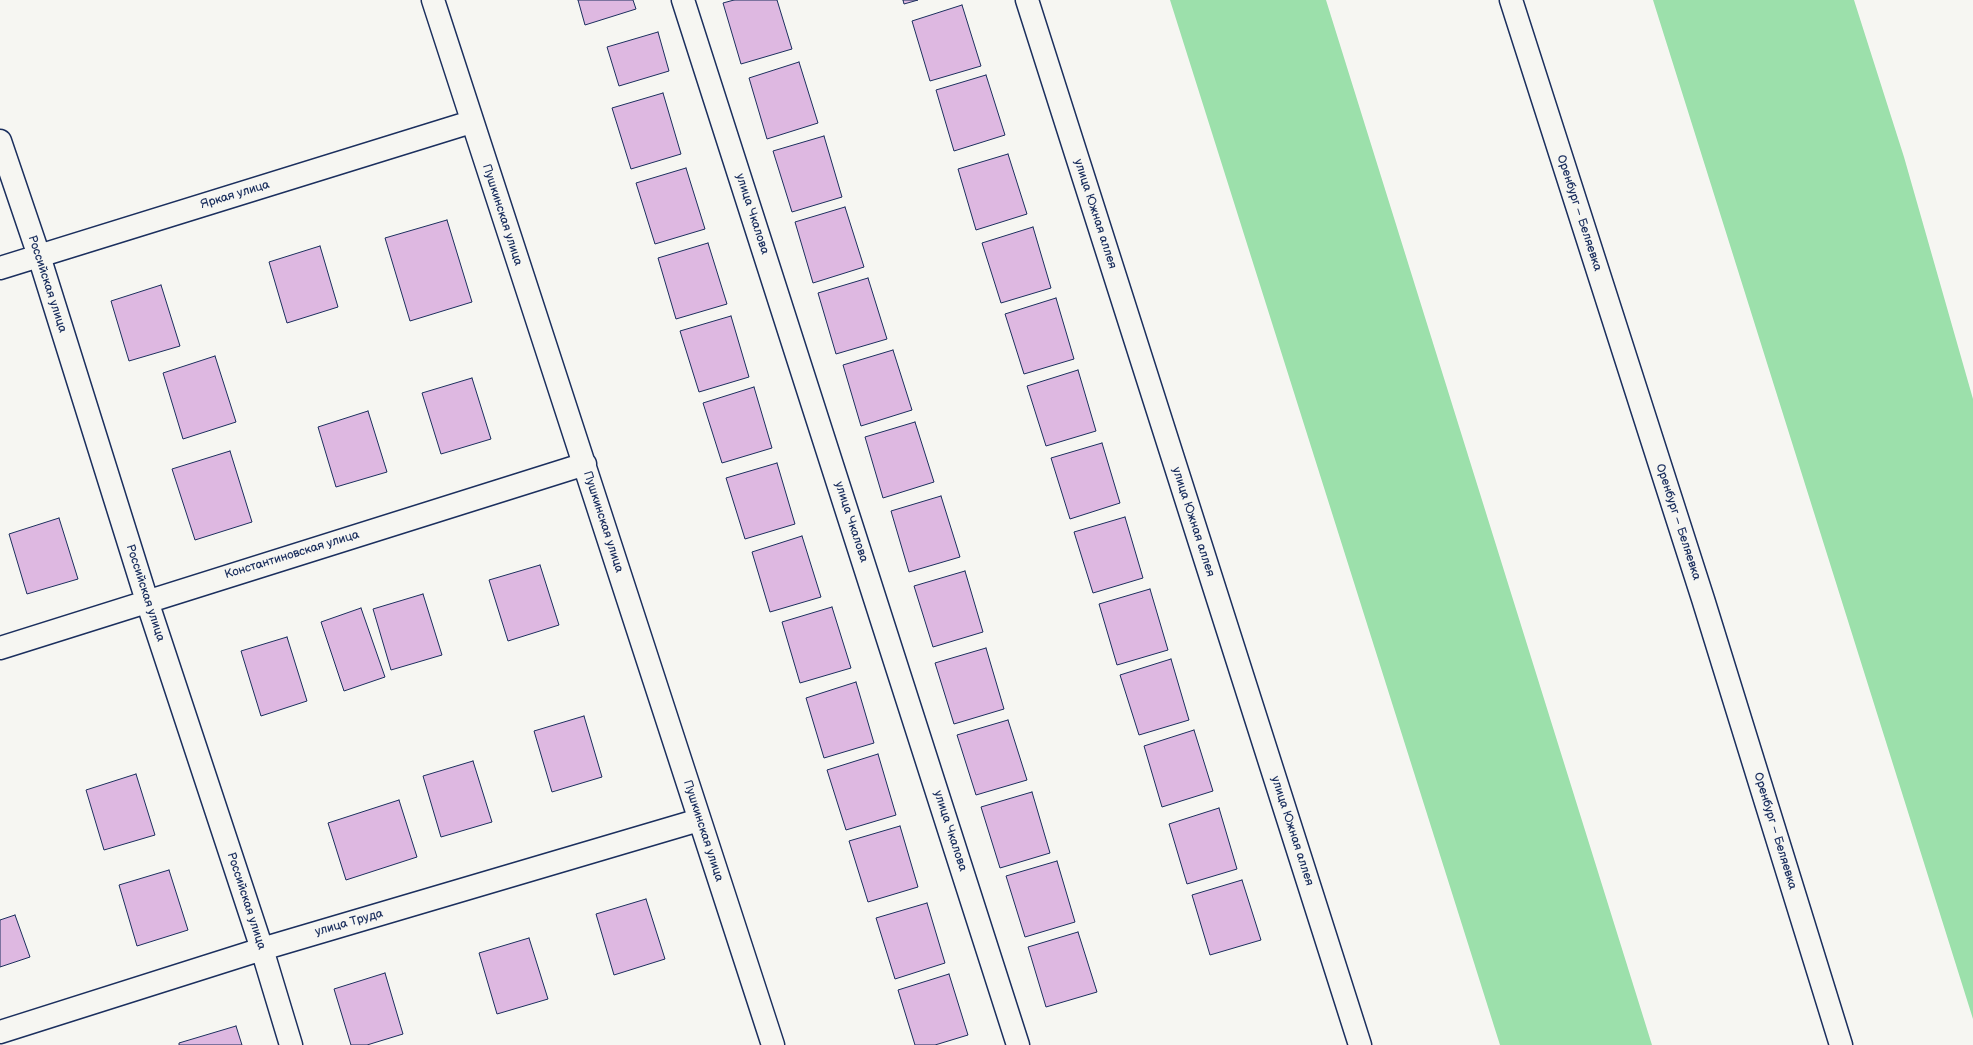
<!DOCTYPE html>
<meta charset="utf-8">
<style>
body{margin:0}
canvas{display:block;background:#f6f6f2}
</style>
<canvas width="1973" height="1045"></canvas>
<script>
const ctx = document.querySelector('canvas').getContext('2d');
ctx.lineJoin = 'round';
function fillPath(path, color) {
  ctx.fillStyle = color;
  ctx.fill(path, 'evenodd');
}
function shape(rows) {
  const path = new Path2D();
  for (const r of rows) {
    path.moveTo(r[0], r[1]);
    for (let i = 2; i < r.length; i += 2) path.lineTo(r[i], r[i + 1]);
  }
  return path;
}
function stroke(path, color, width, dash) {
  ctx.strokeStyle = color;
  ctx.lineWidth = width;
  ctx.lineCap = dash ? 'butt' : 'round';
  ctx.setLineDash(dash || []);
  ctx.stroke(path);
}
function write(font, color, halo, rows, align = 'center') {
  ctx.font = font + ' "Balsamiq Sans",sans-serif';
  ctx.lineWidth = 3;
  ctx.setLineDash([]);
  ctx.textBaseline = 'middle';
  ctx.strokeStyle = halo;
  ctx.fillStyle = color;
  for (const [text, x, y, turn = 0] of rows) {
    ctx.save();
    ctx.translate(x, y);
    ctx.rotate((+turn || 0) * Math.PI / 180);
    ctx.textAlign = isNaN(turn) ? turn : align;
    if (halo) ctx.strokeText(text, 0, 0);
    ctx.fillText(text, 0, 0);
    ctx.restore();
  }
}
fillPath(shape([
 [1170,0,1326,0,1652,1045,1500,1045],
 [1653,0,1854,0,1904,157,1973,399,1973,1019]
]), '#9ce0ab');
const building = shape([
 [578,0,633,0,636,9,585,25,578,0],
 [734,0,777,0,792,49,741,64,723,3,734,0],
 [903,0,918,0,904,4,903,0],
 [962,5,981,66,930,81,912,21,962,5],
 [658,32,669,71,619,86,607,47,658,32],
 [799,62,818,123,767,139,749,78,799,62],
 [986,75,1005,135,954,151,936,90,986,75],
 [663,93,681,154,631,169,612,108,663,93],
 [824,136,842,197,792,212,773,151,824,136],
 [1008,154,1027,214,976,230,958,169,1008,154],
 [686,168,705,229,655,244,636,183,686,168],
 [845,207,864,267,813,283,795,222,845,207],
 [447,220,472,302,410,321,385,238,447,220],
 [1033,227,1051,288,1001,303,982,243,1033,227],
 [708,243,727,304,676,319,658,258,708,243],
 [320,246,338,307,287,323,269,262,320,246],
 [868,278,887,339,836,354,818,293,868,278],
 [161,285,180,346,129,361,111,301,161,285],
 [1056,298,1074,359,1024,374,1005,314,1056,298],
 [731,316,749,377,699,392,680,331,731,316],
 [893,350,912,410,861,426,843,365,893,350],
 [215,356,236,422,183,439,163,373,215,356],
 [1078,370,1096,431,1046,446,1027,386,1078,370],
 [472,378,491,439,441,454,422,393,472,378],
 [754,387,772,448,722,463,703,403,754,387],
 [368,411,387,472,336,487,318,427,368,411],
 [915,422,934,482,883,498,865,437,915,422],
 [1102,443,1120,503,1070,519,1051,458,1102,443],
 [230,451,252,522,195,540,172,469,230,451],
 [777,463,795,524,745,539,726,478,777,463],
 [941,496,960,557,909,572,891,511,941,496],
 [1125,517,1143,578,1093,593,1074,532,1125,517],
 [59,518,78,579,27,594,9,534,59,518],
 [802,536,821,597,770,612,752,552,802,536],
 [540,565,559,625,508,641,489,580,540,565],
 [965,571,983,632,933,647,914,586,965,571],
 [1150,589,1168,650,1117,665,1099,604,1150,589],
 [423,594,442,655,391,670,373,609,423,594],
 [832,607,851,668,800,683,782,622,832,607],
 [361,608,385,677,344,691,321,622,361,608],
 [287,637,307,701,261,716,241,651,287,637],
 [986,648,1004,709,954,724,935,663,986,648],
 [1171,659,1189,720,1139,735,1120,675,1171,659],
 [856,682,874,743,824,758,806,698,856,682],
 [584,716,602,777,552,792,534,731,584,716],
 [1008,720,1027,780,976,795,957,735,1008,720],
 [1194,730,1213,791,1162,807,1144,746,1194,730],
 [878,754,896,815,846,830,827,770,878,754],
 [473,761,492,822,441,837,423,776,473,761],
 [136,774,155,835,104,850,86,790,136,774],
 [1032,792,1050,853,1000,868,981,807,1032,792],
 [399,800,417,857,346,880,328,823,399,800],
 [1219,808,1237,869,1187,884,1169,824,1219,808],
 [900,826,918,887,868,902,849,841,900,826],
 [1057,861,1075,922,1025,937,1006,876,1057,861],
 [169,870,188,930,137,946,119,885,169,870],
 [1242,880,1261,940,1210,955,1192,895,1242,880],
 [646,899,665,959,614,975,596,914,646,899],
 [927,903,945,963,895,979,876,918,927,903],
 [15,915,30,957,0,967,0,920,15,915],
 [1078,932,1097,992,1046,1007,1028,947,1078,932],
 [529,938,548,999,497,1014,479,953,529,938],
 [385,973,403,1034,367,1045,351,1045,334,989,385,973],
 [949,974,968,1035,935,1045,915,1045,898,990,949,974],
 [236,1026,242,1045,179,1045,179,1043,236,1026]
]);
fillPath(building, '#deb8e1');
stroke(building, '#1b2f5e', 1);
const street = shape([
 [433,0,773,1045],
 [683,0,1018,1045],
 [1027,0,1360,1045],
 [0,141,39,256,147,601,262,949,291,1045],
 [0,268,471,122],
 [0,648,585,464],
 [0,1032,262,949,699,820]
]);
const secondary = shape([
 [1511,0,1703,599,1841,1045]
]);
stroke(street, '#1b2f5e', 25);
stroke(secondary, '#1b2f5e', 25);
stroke(street, '#f6f6f2', 22);
stroke(secondary, '#f6f6f2', 22);
write('12px', '#1b2f5e', '#f6f6f2', [
 ["Яркая улица",235,195,-17],
 ["Оренбург – Беляевка",1579,213,72],
 ["улица Чкалова",752,214,72],
 ["улица Южная аллея",1095,214,72],
 ["Пушкинская улица",502,215,72],
 ["Российская улица",47,284,72],
 ["Пушкинская улица",603,522,72],
 ["улица Чкалова",851,522,72],
 ["улица Южная аллея",1193,522,72],
 ["Оренбург – Беляевка",1678,522,72],
 ["Константиновская улица",292,555,-17],
 ["Российская улица",145,593,72],
 ["Пушкинская улица",703,831,72],
 ["улица Чкалова",950,831,72],
 ["улица Южная аллея",1292,831,72],
 ["Оренбург – Беляевка",1775,831,73],
 ["Российская улица",246,901,72],
 ["улица Труда",349,923,-16]
]);
</script>
